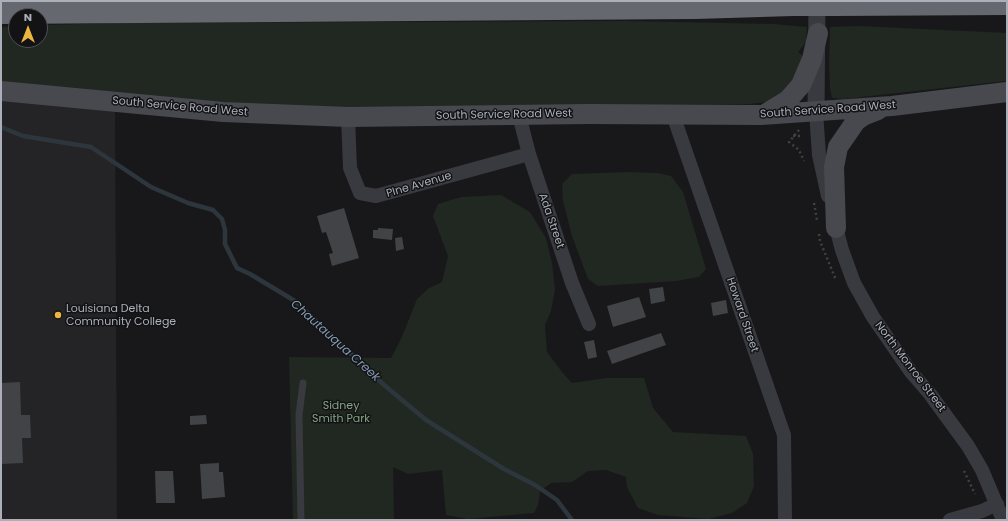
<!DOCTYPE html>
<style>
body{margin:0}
#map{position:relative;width:1008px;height:521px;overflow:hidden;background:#18181a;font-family:Poppins,sans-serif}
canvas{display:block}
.frame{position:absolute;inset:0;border:2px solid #aaafb9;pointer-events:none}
.north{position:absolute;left:8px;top:8px;width:40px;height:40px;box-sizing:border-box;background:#131315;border:1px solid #4f5157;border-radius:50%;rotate:0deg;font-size:11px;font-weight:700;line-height:16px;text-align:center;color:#aaafb9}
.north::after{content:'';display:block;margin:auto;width:14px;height:18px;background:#ebb63e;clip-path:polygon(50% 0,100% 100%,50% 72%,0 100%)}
</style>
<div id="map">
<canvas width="1008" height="521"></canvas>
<div class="frame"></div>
<div class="north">N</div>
</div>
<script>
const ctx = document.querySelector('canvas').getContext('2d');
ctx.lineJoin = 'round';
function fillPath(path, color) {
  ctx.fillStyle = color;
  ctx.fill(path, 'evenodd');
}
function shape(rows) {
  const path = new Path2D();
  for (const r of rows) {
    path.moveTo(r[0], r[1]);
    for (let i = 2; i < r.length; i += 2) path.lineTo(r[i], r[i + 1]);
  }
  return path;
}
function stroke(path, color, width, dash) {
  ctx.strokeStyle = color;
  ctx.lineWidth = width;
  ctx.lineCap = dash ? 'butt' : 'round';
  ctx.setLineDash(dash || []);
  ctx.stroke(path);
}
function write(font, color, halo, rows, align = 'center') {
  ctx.font = font + ' Poppins,sans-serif';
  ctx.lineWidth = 3;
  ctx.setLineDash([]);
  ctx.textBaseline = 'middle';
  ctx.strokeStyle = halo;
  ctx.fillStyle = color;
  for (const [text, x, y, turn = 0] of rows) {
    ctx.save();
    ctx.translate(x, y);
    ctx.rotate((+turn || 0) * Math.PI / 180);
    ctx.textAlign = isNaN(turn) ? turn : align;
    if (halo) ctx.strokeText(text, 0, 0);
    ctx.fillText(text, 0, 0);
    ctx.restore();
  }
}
fillPath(shape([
 [1,101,115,110,117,520,1,520]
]), '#242427');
fillPath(shape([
 [626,21,774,24,807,27,806,42,798,52,807,59,802,73,774,101,750,104,478,106,474,109,251,107,1,84,1,27,16,26,16,40,40,40,40,25,122,23],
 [859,26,1007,33,1007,81,843,99,832,98,830,88,829,64,830,27],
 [627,172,657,173,671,176,683,192,706,269,699,277,676,281,598,286,588,279,572,236,563,201,562,184,572,174],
 [501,195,530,212,546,238,552,263,555,290,551,311,545,325,547,352,562,372,572,383,607,378,644,378,653,408,673,432,746,436,753,454,754,486,747,503,732,513,708,519,658,515,638,508,627,487,626,477,606,470,588,471,572,482,551,483,540,491,538,505,534,513,468,519,446,515,442,470,408,474,393,467,394,520,293,520,289,357,391,358,401,339,417,299,429,288,442,282,448,256,433,216,438,204,461,197]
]), '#202821');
stroke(shape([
 [1,127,23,136,91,147,151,187,188,203,213,210,222,219,225,230,225,244,237,268,250,274,295,301,384,385,426,420,504,469,535,485,557,500,572,520]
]), '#2e363d', 4.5);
fillPath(shape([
 [344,208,359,258,332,266,329,254,333,253,326,232,322,233,317,216],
 [378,228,393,229,392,240,373,238,373,230,378,230],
 [402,237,404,249,396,251,395,238],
 [663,287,665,301,651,304,649,289],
 [639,297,646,317,613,327,607,306],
 [726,300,728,313,713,316,711,303],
 [661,333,666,345,612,364,607,351],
 [594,340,597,357,588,359,584,342],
 [20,382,21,415,30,415,31,438,22,438,23,463,1,464,1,383],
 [206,415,207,424,190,425,190,416],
 [219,463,219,472,223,472,225,497,202,499,200,464],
 [155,471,173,471,175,503,156,503]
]), '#424347');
stroke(shape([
 [799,130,789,142,799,150,804,161],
 [793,136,803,136],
 [814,203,817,220],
 [819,234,820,241,836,280],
 [964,471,975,494]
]), '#3f4146', 2.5, [2, 3]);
stroke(shape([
 [301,520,299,415,303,383]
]), '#393a3f', 7);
stroke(shape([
 [816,112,819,155,828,196],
 [519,115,529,154,572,283,589,324],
 [673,115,784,435,785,520],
 [348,117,350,168,360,193,376,196,529,154],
 [834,220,842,250,854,283,873,317,911,372,930,394,968,446,982,470,1003,520],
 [950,520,982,511,997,504]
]), '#393a3f', 14);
stroke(shape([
 [816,112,817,1]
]), '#393a3f', 17);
stroke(shape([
 [1,91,223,112,348,117,589,114,761,115,892,106,1007,92],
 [765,114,788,100,801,85,812,59,818,33],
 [836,228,834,167,838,147,856,121,863,116,878,110]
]), '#47494f', 20);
stroke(shape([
 [833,5,1007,4],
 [1,13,695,8,793,5]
]), '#65686f', 22);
stroke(shape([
 [793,5,833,5]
]), '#65686f', 22);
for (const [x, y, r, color] of [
 [58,315,4,"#ebb63e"]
]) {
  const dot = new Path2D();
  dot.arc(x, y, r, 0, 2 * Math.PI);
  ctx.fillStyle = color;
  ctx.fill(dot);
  stroke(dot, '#131315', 1.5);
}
write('11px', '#aaafb9', '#131315', [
 ["South Service Road West",180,107,5],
 ["South Service Road West",828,110,-4],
 ["South Service Road West",504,115,-1],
 ["PIne Avenue",419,185,-16],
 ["Ada Street",551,221,71],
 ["Howard Street",742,315,71],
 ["North Monroe Street",910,367,53]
]);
write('11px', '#aaafb9', '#131315', [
 ["Louisiana Delta",66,309],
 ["Community College",66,322]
], 'left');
write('11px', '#82a385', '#131315', [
 ["Sidney",341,406],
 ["Smith Park",341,419]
]);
write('italic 12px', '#839bb2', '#131315', [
 ["Chautauqua Creek",335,341,42]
]);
</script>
